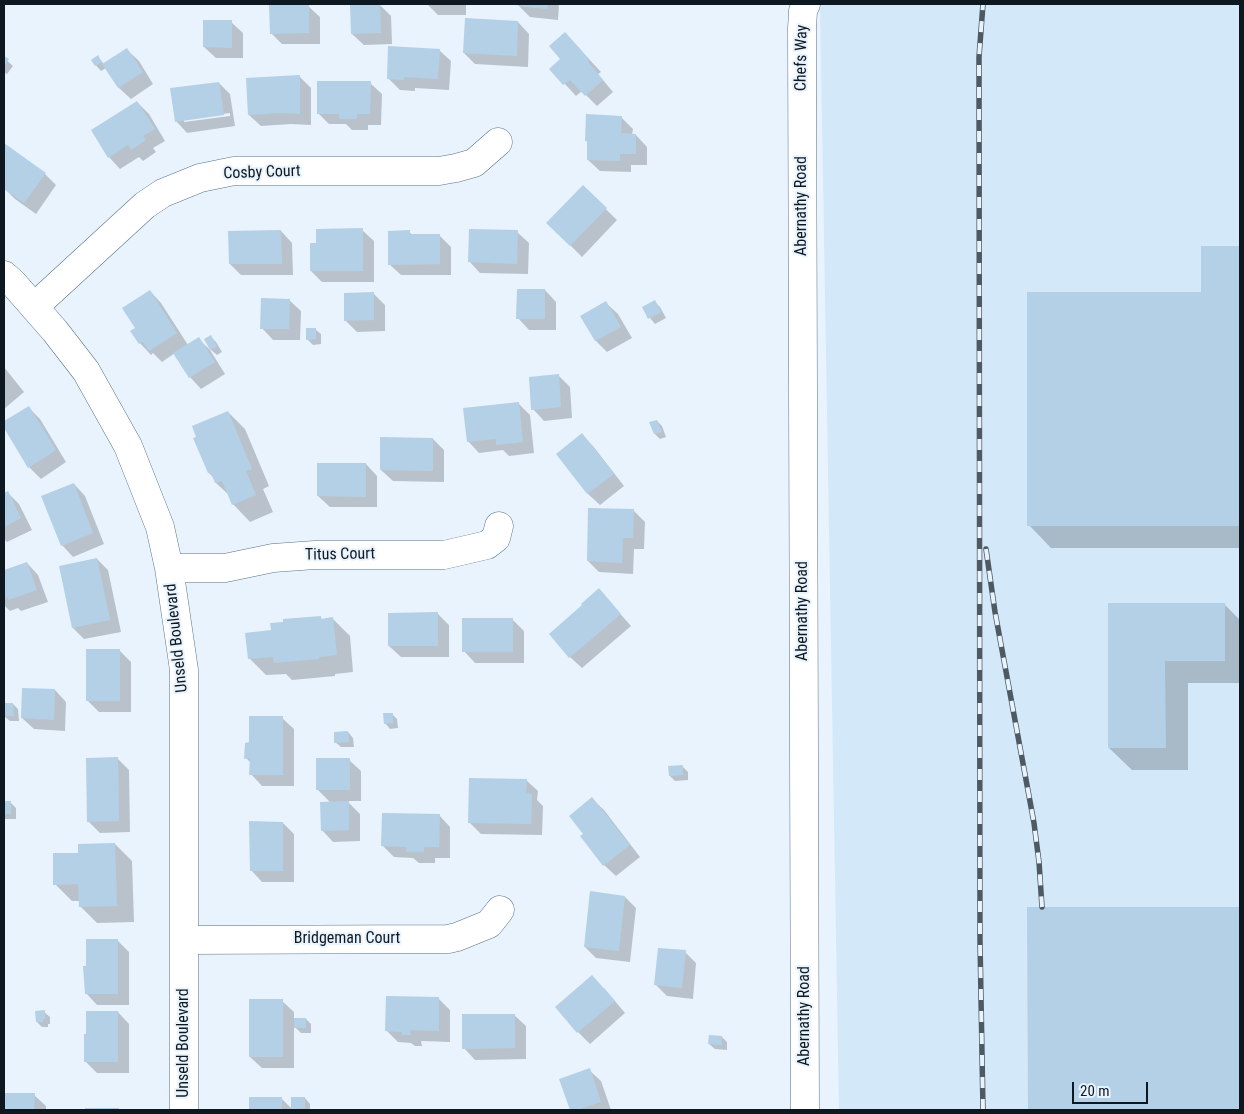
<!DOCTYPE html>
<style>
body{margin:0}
#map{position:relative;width:1244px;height:1114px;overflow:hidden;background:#e8f3fd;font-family:"Roboto Condensed",sans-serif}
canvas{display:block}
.frame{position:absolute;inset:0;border:5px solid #0d1820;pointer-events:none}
.scale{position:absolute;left:1072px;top:1082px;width:76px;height:22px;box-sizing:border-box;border:2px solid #0d1820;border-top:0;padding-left:6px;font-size:15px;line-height:18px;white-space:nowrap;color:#0d1820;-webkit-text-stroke:4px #e8f3fd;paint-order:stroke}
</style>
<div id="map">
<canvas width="1244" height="1114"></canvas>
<div class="frame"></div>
<div class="scale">20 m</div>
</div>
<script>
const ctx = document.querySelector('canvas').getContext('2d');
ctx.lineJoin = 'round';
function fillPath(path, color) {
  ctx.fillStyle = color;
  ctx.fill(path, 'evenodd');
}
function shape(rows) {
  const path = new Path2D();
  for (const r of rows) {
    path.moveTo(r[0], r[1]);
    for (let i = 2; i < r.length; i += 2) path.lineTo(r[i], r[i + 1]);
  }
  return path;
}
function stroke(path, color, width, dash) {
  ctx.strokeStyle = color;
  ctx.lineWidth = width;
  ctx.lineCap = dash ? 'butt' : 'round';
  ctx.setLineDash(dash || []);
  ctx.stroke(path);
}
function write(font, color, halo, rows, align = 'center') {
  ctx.font = font + ' "Roboto Condensed",sans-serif';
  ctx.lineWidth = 4;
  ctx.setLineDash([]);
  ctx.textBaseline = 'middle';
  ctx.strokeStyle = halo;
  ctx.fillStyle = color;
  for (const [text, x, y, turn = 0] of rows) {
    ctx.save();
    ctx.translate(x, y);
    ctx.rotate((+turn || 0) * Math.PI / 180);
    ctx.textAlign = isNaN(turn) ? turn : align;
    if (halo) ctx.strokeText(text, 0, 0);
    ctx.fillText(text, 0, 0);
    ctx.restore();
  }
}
fillPath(shape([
 [820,4,1240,4,1240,1110,839,1110]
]), '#d3e8f9');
fillPath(shape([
 [379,4,391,16,392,44,364,45,352,34],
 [427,4,466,4,466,15,438,15],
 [519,4,559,4,558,20,530,17,519,6],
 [308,6,320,17,320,44,282,44,271,33],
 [231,22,243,33,243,58,216,58,204,47],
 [518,22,529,34,528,67,475,64,464,53],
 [576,45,601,72,598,74,613,92,597,106,582,91,576,96,551,69],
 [127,50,139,61,153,84,131,99,119,88,106,68,101,71,92,61,98,57,104,64],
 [439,50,451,61,449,90,415,88,415,91,400,90,388,78],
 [4,58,13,66,7,74,4,72],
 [299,76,311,88,311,125,291,124,261,126,249,115],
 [219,83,230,94,235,126,187,133,176,121],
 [230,113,230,116,184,122,184,119],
 [370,83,382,94,381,125,368,125,368,130,352,130,346,124,329,124,318,113],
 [137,102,149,114,165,141,153,148,156,152,143,161,139,157,120,169,109,157],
 [621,117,633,129,632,135,636,135,647,147,647,165,631,165,631,172,600,171,588,160,589,143,586,141],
 [4,144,45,174,56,185,36,214,15,199,4,188],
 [583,187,617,220,582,257,548,223],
 [362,230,374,241,374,282,322,282,311,271,318,244],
 [281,231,292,243,293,275,241,275,230,264],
 [409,232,413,235,439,235,451,247,451,275,401,275,389,264],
 [517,232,529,243,528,274,480,273,469,261],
 [1202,247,1240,247,1240,548,1051,548,1029,525,1203,293],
 [545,290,556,302,556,330,529,330,518,318],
 [150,291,161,303,188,345,198,338,210,350,225,374,201,389,190,377,175,353,162,362,153,353,151,355,140,343,137,328],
 [373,293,385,305,385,331,357,332,346,321],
 [289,300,301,311,300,340,273,340,262,328],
 [654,301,660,307,666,318,655,324,650,318],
 [606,303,618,314,632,338,607,352,596,341,582,316],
 [315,329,321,334,321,344,313,345,307,339],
 [211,337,216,342,222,352,217,355,211,350,206,340],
 [4,367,24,392,4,409],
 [558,375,570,387,572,418,544,421,533,409],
 [518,403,530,415,534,453,509,456,503,450,479,453,468,441],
 [28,407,40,419,66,462,41,479,29,467,4,426,4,422],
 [228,412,245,429,269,486,263,489,273,512,250,522,233,504,229,495,216,483,214,478,209,473],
 [657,421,662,426,666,437,660,439,655,434],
 [582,435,593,446,624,486,600,505,588,494,557,454],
 [433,439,444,450,444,482,393,481,381,470],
 [366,464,377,476,377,507,330,507,318,496],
 [74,484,85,496,104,544,73,557,62,545],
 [8,493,19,504,32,530,7,542,4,539,4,495],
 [634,511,645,522,644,549,634,549,633,574,599,572,588,561],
 [97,559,108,570,121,632,84,639,73,628],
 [27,563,38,575,48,602,21,611,18,608,10,611,4,605,4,571],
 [599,590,631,626,582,668,570,657],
 [1109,604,1224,604,1240,620,1240,683,1188,683,1188,770,1132,770,1109,748],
 [438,614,449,625,449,657,401,657,389,646],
 [320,617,323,620,333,619,350,636,353,672,335,674,335,676,292,680,286,674,266,675,249,658,273,631],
 [512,619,524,631,524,663,475,663,464,651],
 [119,650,131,662,131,712,99,712,87,700],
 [55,690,66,702,65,731,34,729,22,718],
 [13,704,18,709,19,721,10,721,4,716],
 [392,714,397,719,398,728,390,729,385,723],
 [282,718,294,729,294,786,262,786,251,774,251,763,246,758,250,744],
 [348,732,353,738,354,747,341,747,335,742],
 [117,758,129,770,130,832,100,833,89,822],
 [349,760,361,771,361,801,347,801,360,814,360,841,333,842,322,830,331,803,317,789],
 [682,766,688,772,688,780,675,781,670,776],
 [526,780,538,791,537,800,543,806,542,835,481,834,469,822],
 [592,799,604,810,640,857,616,876,604,865,584,834],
 [4,802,10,802,16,808,16,819,4,819],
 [439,815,450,827,450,858,435,858,435,863,419,863,413,858,394,857,383,846],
 [283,823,294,834,294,882,262,882,251,870],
 [115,844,132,861,134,922,97,923,80,906,80,901,72,901,55,884,79,854],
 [625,897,636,908,630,962,596,958,585,947],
 [1240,908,1240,1110,1029,1110,1028,909],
 [118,941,129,952,129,1005,97,1005,86,993,88,967],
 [685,952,696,963,693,999,667,996,656,985],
 [604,988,625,1013,590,1044,578,1032,557,1007],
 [438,998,450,1010,450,1042,421,1041,422,1046,415,1046,411,1043,398,1042,387,1031],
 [282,1001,294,1012,294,1019,306,1019,311,1024,311,1033,301,1033,294,1026,294,1068,262,1068,250,1057],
 [44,1012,50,1017,50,1024,48,1024,48,1027,42,1027,37,1022],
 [118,1012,129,1024,129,1073,97,1073,85,1061,88,1035],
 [514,1015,526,1026,526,1059,475,1060,464,1048],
 [722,1037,727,1042,727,1050,715,1049,709,1044],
 [589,1070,601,1081,611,1110,571,1110,560,1080],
 [4,1094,34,1095,46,1106,46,1110,4,1110],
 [251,1098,281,1098,292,1109,305,1098,310,1104,310,1110,294,1110,293,1109,293,1110,251,1110]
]), '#0003');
fillPath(shape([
 [309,4,309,33,270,34,269,5],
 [350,4,380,4,381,33,351,34],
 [518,4,548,4,547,9,518,6],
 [465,18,518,21,517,56,463,53],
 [203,20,232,20,232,48,203,47],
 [565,32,590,60,588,62,603,80,585,96,570,80,563,85,549,69,560,59,549,46],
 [388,46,440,49,438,79,404,77,404,80,387,79],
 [127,48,143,72,118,88,102,64],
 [98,55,102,62,95,66,91,60],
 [4,56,9,59,4,67],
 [300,75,300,114,279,113,248,115,246,78],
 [317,81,371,81,370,114,357,114,357,119,339,119,339,114,317,114],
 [219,82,224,115,175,122,170,88],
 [137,101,155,129,143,136,146,140,131,150,128,145,108,158,91,130],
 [586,114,622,116,621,133,636,134,636,154,620,154,620,161,587,160,587,141,585,141],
 [4,143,46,173,24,203,4,189,5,185,4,184],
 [583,185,607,208,570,246,546,223],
 [363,228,363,271,310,271,310,243,316,243,316,229],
 [469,229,518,230,517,264,468,262],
 [281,230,282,264,229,264,228,231],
 [410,230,410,234,440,234,440,264,388,265,388,231],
 [1201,246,1240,246,1240,526,1027,526,1027,292,1201,292],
 [517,289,545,289,545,319,516,319],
 [150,290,177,333,149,351,143,342,139,344,130,331,135,328,122,308],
 [374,292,374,320,344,321,344,293],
 [261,298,290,299,289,329,260,329],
 [655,300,661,312,648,319,642,307],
 [606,301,621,327,595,341,580,316],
 [306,328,316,328,316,339,306,340],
 [211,335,217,347,210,350,204,339],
 [199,337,215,362,189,378,173,353],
 [559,374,561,407,531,410,529,377],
 [519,402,523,442,496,445,496,439,467,442,463,408],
 [29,406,56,450,28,468,4,428,4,421],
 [228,411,252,469,246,471,256,495,232,505,222,481,215,483,211,473,208,473,193,438,196,437,192,426],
 [657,420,662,432,654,434,649,422],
 [582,433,614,474,587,494,556,454],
 [380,437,433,438,433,471,380,470],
 [317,463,366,463,366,497,317,496],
 [74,483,93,533,61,546,41,496],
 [8,491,21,518,4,527,4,493],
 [588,508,634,509,633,538,623,538,622,563,587,561],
 [97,558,110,620,72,628,59,566],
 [27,562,37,590,8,600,8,597,4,598,4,570],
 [599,588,621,614,569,658,549,634,582,605,581,604],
 [1108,603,1225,603,1225,661,1165,661,1166,748,1108,748],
 [438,612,438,646,388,646,388,613],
 [321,616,321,619,333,617,337,655,319,657,319,659,274,663,273,657,248,659,245,633,271,630,270,623,283,622,283,619],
 [462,618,513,618,513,652,462,652],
 [86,649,120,649,120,701,86,701],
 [22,688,55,689,54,720,21,718],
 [4,703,13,703,14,716,4,716],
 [383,713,393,713,393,723,384,724],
 [249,716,283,716,283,775,249,775,250,758,244,759,245,743,249,742],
 [348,731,349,742,334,743,334,732],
 [118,757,119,821,87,822,86,758],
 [316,758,350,758,350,790,316,790],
 [683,765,683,775,669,776,668,766],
 [469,778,527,779,526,793,532,794,531,824,468,823],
 [592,797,630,845,603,866,580,836,583,834,569,816],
 [4,801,11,801,11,814,4,814],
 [349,801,349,830,321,831,320,802],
 [382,813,440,814,439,847,424,847,424,852,406,852,406,847,381,846],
 [249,821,283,822,283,871,250,871],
 [115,843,117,906,79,907,78,884,53,885,53,853,78,853,78,844],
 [590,891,625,896,619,951,584,947],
 [1027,907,1240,907,1240,1110,1028,1110],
 [86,939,118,939,118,994,85,994,83,966,86,966],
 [658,948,686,950,682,988,654,985],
 [592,975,615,1001,577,1033,555,1007],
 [386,996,439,997,439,1031,410,1030,411,1035,402,1035,402,1032,385,1031],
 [249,999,283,999,283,1057,249,1057],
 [45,1010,45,1019,43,1019,43,1022,36,1022,35,1011],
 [86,1011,118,1011,118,1062,84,1062,84,1034,86,1034],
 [462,1014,515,1014,515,1048,462,1049],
 [294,1018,306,1018,306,1028,294,1028],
 [709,1035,722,1036,722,1045,708,1044],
 [590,1068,601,1102,577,1110,570,1110,559,1079],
 [4,1093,35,1093,34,1110,4,1110],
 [249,1097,282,1097,282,1110,249,1110],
 [291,1097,305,1097,305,1108,291,1109],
 [85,1108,119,1108,119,1110,85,1110]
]), '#b3d0e6');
const minor = shape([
 [4,275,13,283,55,331,86,371,128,446,160,527,169,568,184,670,184,1110],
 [34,307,145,205,163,193,200,178,234,171,439,171,456,168,474,163,498,142],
 [169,568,225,568,273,558,315,555,444,555,487,545,496,538,499,526],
 [184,940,448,939,457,937,489,924,500,910],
 [805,1110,802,29,803,11,806,4]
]);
stroke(minor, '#597387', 29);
stroke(minor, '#fff', 28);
const rail = shape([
 [986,549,995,612,1034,823,1039,862,1042,907],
 [983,1110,980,941,979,57,983,4]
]);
stroke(rail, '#4e5961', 5.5);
stroke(rail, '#e8f3fd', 4, [11]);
write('16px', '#0d1820', '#e8f3fd', [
 ["Chefs Way",802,58,-89],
 ["Cosby Court",262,173,-2],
 ["Abernathy Road",802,206,-90],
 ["Titus Court",340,555,-1],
 ["Abernathy Road",803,611,-90],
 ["Unseld Boulevard",177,638,-96],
 ["Bridgeman Court",347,939],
 ["Abernathy Road",805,1016,-90],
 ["Unseld Boulevard",184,1043,-90]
]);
</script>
